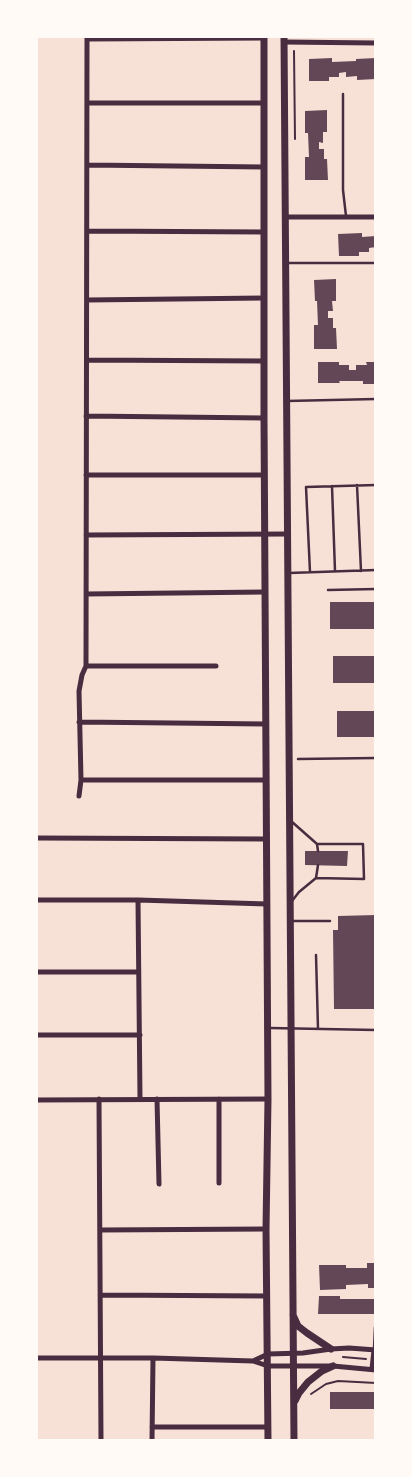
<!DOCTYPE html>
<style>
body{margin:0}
#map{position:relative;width:412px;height:1477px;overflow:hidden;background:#f7e1d7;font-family:"Crimson Pro",serif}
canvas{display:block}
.frame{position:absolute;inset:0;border:38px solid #fffaf5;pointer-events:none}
</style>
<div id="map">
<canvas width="412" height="1477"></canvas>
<div class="frame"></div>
</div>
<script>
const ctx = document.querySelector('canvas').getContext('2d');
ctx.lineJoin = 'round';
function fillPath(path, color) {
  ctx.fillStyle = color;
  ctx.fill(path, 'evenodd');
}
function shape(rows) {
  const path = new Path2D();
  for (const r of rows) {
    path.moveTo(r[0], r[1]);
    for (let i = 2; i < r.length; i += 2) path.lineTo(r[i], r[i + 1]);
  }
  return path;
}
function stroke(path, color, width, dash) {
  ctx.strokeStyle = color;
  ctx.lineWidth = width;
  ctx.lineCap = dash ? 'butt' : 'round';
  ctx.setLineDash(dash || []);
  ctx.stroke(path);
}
fillPath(shape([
 [332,58,332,62,356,61,356,59,376,58,376,79,357,80,357,76,346,77,346,72,339,73,339,77,329,77,329,81,309,81,309,59],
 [327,110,327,132,323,132,323,143,319,142,319,149,324,149,324,159,327,159,328,180,305,180,305,157,309,157,308,133,305,133,305,111],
 [362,233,362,237,376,236,376,247,369,248,369,252,359,252,359,256,339,256,338,234],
 [336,279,336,301,332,301,333,311,328,311,328,318,333,318,333,328,336,328,337,349,314,349,314,325,318,325,317,301,315,301,314,280],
 [318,362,339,362,339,365,349,365,349,370,356,370,356,365,367,365,366,362,376,362,376,384,363,384,363,381,339,381,340,383,318,383],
 [330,602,376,602,376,629,330,629],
 [333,656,376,656,376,683,333,683],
 [337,711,376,711,376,737,337,737],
 [305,851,348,851,347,866,305,865],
 [376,915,376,1009,334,1009,333,930,338,930,338,916],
 [367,1263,376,1263,376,1288,368,1288,368,1284,346,1285,346,1289,320,1290,319,1265,346,1265,346,1268,367,1268],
 [319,1296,340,1296,340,1299,376,1299,376,1314,318,1314],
 [330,1392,376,1392,376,1409,330,1409]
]), '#644757');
stroke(shape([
 [294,51,295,139],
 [343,1357,366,1359],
 [311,1394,326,1384,338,1381,376,1383]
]), '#4a2c40', 2);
stroke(shape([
 [343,94,343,190,346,216],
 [288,263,376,263],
 [287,401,376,399],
 [357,485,361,571],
 [332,486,335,571],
 [310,572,306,487,376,485],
 [289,573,376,570],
 [328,590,376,589],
 [298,759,376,758],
 [291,821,317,844,363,844,364,879,316,878],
 [317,844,318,851],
 [292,901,299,892,316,878,318,865],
 [291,921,330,921],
 [316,955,318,1029],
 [270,1028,376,1030],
 [374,1348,375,1327]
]), '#4a2c40', 2.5);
stroke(shape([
 [87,39,264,38],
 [284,42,376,43],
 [87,103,264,103],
 [87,165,264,167],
 [286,217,376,217],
 [87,231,264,232],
 [87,300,264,298],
 [87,360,264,361],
 [86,416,264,418],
 [86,475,264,475],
 [86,535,288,534],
 [86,594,265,592],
 [86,666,216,666],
 [79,722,266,724],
 [81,780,266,780],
 [79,796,81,780,79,691,82,675,86,666,87,36],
 [36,838,266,839],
 [36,900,138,900,267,904],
 [138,900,140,1099],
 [36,972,138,972],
 [36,1035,140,1035],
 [99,1099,101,1441],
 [157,1099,159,1184],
 [219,1099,219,1183],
 [36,1100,268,1099],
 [100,1230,266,1229],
 [100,1295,267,1296],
 [36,1358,153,1358,253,1361,268,1354,303,1353,331,1349,349,1348,376,1350],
 [253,1361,268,1366,333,1366,376,1370],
 [372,1369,374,1350],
 [152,1427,268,1427],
 [152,1441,153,1358]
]), '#4a2c40', 5);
stroke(shape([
 [264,36,264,418,268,1099,266,1229,268,1441],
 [284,36,294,1441],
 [293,1315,298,1326,307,1333,331,1349],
 [295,1401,299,1393,308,1382,322,1371,333,1366]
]), '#4a2c40', 7);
</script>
